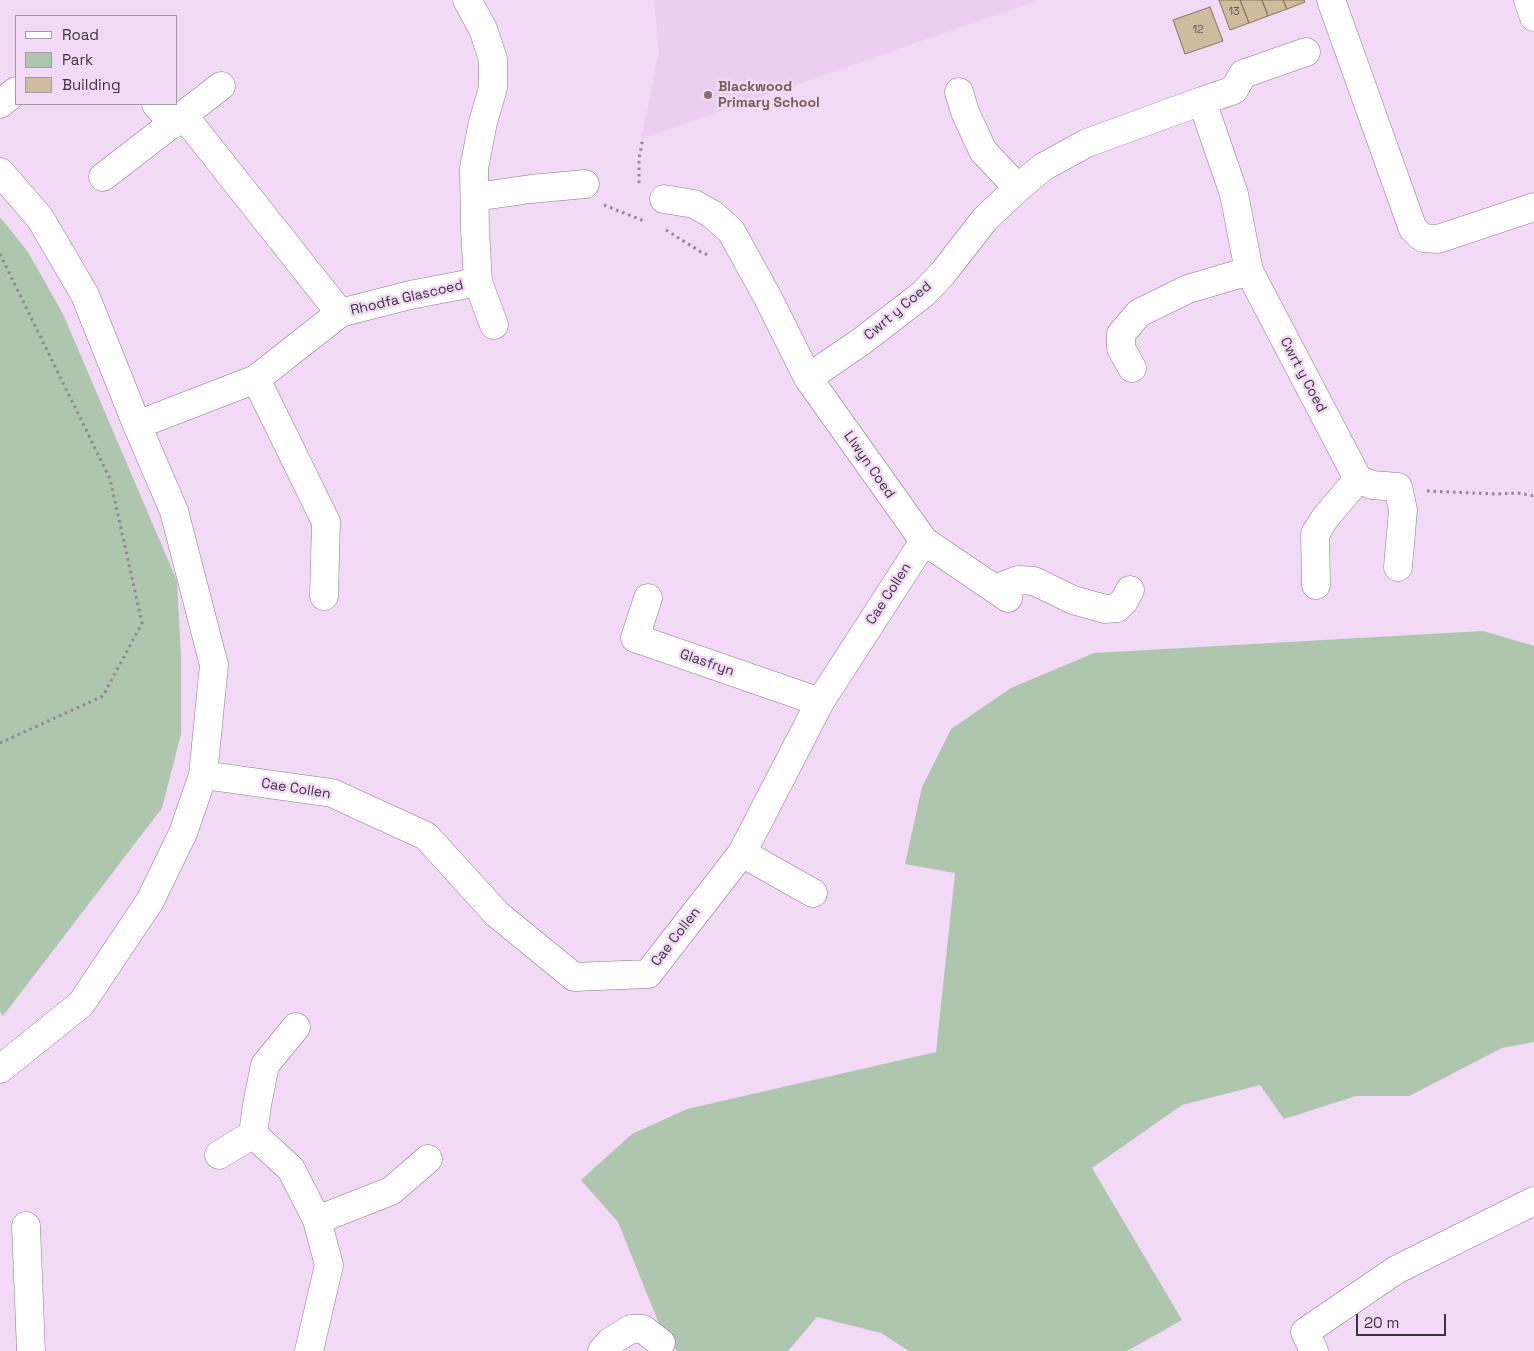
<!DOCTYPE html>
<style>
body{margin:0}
#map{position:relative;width:1534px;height:1351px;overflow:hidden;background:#f2daf6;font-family:"Space Grotesk",sans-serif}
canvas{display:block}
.legend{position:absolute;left:15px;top:15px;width:162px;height:90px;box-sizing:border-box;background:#f2daf6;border:1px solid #a997ac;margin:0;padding:6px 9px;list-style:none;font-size:15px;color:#3c333e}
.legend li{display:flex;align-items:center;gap:10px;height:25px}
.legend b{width:25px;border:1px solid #a997ac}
.scale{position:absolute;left:1356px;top:1314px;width:90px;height:22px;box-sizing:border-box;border:2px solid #3c333e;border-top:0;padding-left:6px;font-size:15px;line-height:18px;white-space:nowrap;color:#3c333e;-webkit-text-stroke:4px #f2daf6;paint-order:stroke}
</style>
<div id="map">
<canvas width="1534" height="1351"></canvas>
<ul class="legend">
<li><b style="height:6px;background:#fff"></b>Road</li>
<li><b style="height:14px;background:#aec5ae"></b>Park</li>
<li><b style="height:14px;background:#cfbb9e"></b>Building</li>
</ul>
<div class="scale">20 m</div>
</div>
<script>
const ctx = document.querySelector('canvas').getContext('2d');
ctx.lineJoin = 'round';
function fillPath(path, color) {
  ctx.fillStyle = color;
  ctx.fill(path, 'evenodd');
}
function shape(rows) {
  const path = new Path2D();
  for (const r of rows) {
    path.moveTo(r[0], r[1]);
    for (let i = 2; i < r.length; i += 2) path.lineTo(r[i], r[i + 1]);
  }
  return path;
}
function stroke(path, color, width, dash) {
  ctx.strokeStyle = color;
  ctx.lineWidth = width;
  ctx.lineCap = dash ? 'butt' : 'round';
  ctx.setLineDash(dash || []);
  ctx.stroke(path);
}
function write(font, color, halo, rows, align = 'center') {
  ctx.font = font + ' "Space Grotesk",sans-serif';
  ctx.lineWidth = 5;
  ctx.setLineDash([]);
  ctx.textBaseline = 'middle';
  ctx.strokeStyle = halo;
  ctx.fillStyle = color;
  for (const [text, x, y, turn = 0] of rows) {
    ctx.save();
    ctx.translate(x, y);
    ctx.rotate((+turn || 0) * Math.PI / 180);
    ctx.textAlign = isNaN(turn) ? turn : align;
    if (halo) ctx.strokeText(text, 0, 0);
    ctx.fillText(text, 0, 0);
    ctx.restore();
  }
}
fillPath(shape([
 [654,0,1039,0,641,139,659,52]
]), '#ebcef0');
fillPath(shape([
 [0,217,28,252,63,314,177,581,181,657,181,734,162,808,3,1016,0,1012],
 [1483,631,1534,646,1534,1042,1502,1048,1409,1096,1356,1096,1284,1119,1260,1085,1182,1105,1092,1168,1182,1320,1127,1351,909,1351,881,1333,817,1317,788,1351,677,1351,660,1326,618,1222,581,1180,632,1134,687,1109,936,1052,955,873,905,864,922,787,951,729,1011,688,1094,653]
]), '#aec5ae');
const building = shape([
 [1219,0,1240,0,1249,23,1230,30,1219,0],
 [1240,0,1262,0,1268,16,1249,23,1240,0],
 [1262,0,1283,0,1287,9,1268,16,1262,0],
 [1283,0,1304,0,1305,2,1287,9,1283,0],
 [1210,7,1223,41,1185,54,1173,20,1210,7]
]);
fillPath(building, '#cfbb9e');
stroke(building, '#88755a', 1);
const minor = shape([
 [1331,0,1413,229,1423,238,1438,239,1534,207],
 [1528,0,1534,17],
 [959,92,965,112,983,151,1018,188],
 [1202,101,1234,90,1243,74,1306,52],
 [0,104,16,91],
 [156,104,173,124],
 [184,116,340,313],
 [0,172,40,218,85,295,137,425,174,511,214,665,203,775,183,833,150,901,81,1004,0,1069],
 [103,177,221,86],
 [475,197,531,189,585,184],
 [664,199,694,204,712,214,731,231,768,298,808,378,924,541,1008,598],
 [478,282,494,325],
 [1132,368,1121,348,1121,334,1139,313,1188,289,1249,271],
 [808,378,862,341,923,294,943,273,985,219,1018,188,1043,167,1087,143,1202,101,1234,194,1249,271,1358,479,1372,485,1398,487,1403,510,1398,567],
 [256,379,326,522,324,596],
 [137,425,256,379,340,313,410,295,478,282,475,230,474,168,483,122,493,88,493,59,483,29,467,0],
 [1316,585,1315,534,1325,518,1358,479],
 [995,589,1018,580,1034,581,1073,600,1105,609,1117,608,1124,601,1130,590],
 [648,598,635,638,820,702],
 [203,775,332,793,426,836,497,914,574,977,648,974,742,853,820,702,924,541],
 [742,853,813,893],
 [253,1134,257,1105,265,1065,296,1027],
 [219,1155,253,1134,291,1169,317,1220,329,1265,309,1351],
 [317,1220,391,1191,428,1159],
 [26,1226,31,1351],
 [602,1351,610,1342,631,1329,643,1329,661,1343],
 [1314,1351,1305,1332,1396,1270,1534,1201]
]);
stroke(minor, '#8b758e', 29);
stroke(shape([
 [639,183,639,158,643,138],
 [604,205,644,221],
 [666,230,701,252,710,256],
 [0,254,110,479,142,623,103,696,0,743],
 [1427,491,1497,494,1518,493,1534,496]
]), '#968599', 3, [2.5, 4]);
stroke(minor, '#fff', 28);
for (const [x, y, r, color] of [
 [708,95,5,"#8d6e63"]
]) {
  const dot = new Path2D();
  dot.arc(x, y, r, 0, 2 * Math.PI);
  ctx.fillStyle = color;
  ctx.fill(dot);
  stroke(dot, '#f2daf6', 2);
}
write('11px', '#615556', null, [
 ["13",1234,12],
 ["12",1198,30]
]);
write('bold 14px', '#785e54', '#f2daf6', [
 ["Blackwood",718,87],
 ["Primary School",718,103]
], 'left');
write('14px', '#3c333e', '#f2daf6', [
 ["Rhodfa Glascoed",407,298,-13],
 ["Cwrt y Coed",898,311,-40],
 ["Cwrt y Coed",1303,375,62],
 ["Llwyn Coed",869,465,55],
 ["Cae Collen",889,594,-57],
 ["Glasfryn",707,663,19],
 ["Cae Collen",296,789,9],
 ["Cae Collen",676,937,-52]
]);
</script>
